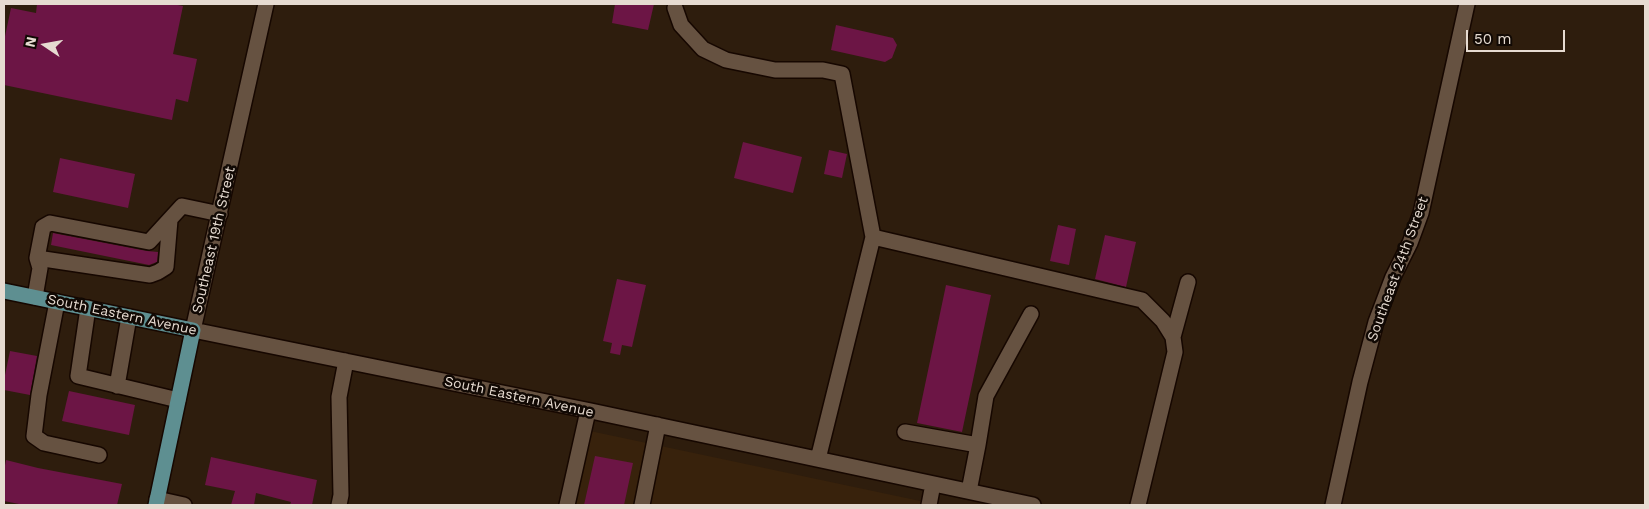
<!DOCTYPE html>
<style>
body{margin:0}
#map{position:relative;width:1649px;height:509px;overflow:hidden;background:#2e1d0d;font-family:"Work Sans",sans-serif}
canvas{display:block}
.frame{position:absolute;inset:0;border:5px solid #e6dbd1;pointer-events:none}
.north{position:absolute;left:20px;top:20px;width:50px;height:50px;-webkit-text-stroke:4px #110904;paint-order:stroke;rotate:282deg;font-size:14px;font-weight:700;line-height:20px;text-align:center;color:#e6dbd1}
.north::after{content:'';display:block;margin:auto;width:18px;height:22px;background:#e6dbd1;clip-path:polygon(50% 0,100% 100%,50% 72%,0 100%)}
.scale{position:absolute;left:1466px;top:30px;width:99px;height:22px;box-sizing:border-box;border:2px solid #e6dbd1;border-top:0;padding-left:6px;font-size:15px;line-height:18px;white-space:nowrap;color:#e6dbd1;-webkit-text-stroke:4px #110904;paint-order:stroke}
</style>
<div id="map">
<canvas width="1649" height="509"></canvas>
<div class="frame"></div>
<div class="north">N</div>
<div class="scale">50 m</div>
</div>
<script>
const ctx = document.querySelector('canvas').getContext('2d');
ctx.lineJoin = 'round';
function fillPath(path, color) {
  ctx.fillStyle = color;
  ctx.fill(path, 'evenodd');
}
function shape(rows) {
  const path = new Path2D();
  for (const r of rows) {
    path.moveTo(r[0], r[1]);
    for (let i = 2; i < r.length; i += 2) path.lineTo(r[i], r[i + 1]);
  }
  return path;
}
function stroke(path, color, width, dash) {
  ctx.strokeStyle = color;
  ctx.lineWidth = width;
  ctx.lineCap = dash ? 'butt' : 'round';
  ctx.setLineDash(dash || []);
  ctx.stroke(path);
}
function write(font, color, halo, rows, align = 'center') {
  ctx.font = font + ' "Work Sans",sans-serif';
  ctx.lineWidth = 5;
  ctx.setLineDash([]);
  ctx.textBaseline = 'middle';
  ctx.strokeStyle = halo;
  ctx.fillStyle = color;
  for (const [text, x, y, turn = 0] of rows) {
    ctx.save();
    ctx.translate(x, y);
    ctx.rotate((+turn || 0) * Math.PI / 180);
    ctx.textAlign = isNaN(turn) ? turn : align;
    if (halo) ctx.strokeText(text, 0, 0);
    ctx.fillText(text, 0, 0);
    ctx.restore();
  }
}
fillPath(shape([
 [590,431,939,505,572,505]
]), '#38220c');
fillPath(shape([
 [37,4,172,4,183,6,173,54,197,59,188,102,176,99,172,120,4,85,4,41,11,8,36,13],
 [615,4,654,4,648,30,612,23],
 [836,25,893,38,897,45,892,58,885,62,831,50],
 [743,142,802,157,793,193,734,178],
 [829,150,847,154,842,178,824,174],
 [60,158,135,174,128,208,53,192],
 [1058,225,1076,229,1069,265,1050,261],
 [53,233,147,251,158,252,157,262,149,265,51,245],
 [1105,235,1136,242,1126,287,1095,279],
 [617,279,646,285,632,347,622,345,620,355,610,353,612,343,603,341],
 [946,285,991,295,962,432,917,423],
 [10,351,37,356,30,395,4,390,4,380],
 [69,391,135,405,129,435,62,421],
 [595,456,633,463,624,505,584,505],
 [211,457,317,480,312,505,290,505,291,502,256,493,254,505,231,505,235,491,205,485],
 [6,460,38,468,122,484,117,505,24,505,4,501,4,471]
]), '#6c1545');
const minor = shape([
 [266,4,193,330,591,411,1033,505],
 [675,8,681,25,703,49,726,60,775,70,823,70,842,74,873,237,818,459],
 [873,237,1142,300,1163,321,1173,337,1175,352,1138,505],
 [37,258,150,275,158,272,166,267,170,220],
 [35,297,40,268,37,258,43,227,50,223,149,242,182,206,220,214],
 [57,302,39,395,34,436,44,443,99,455],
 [88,308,78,376,178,400],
 [1173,337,1188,282],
 [117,386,129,317],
 [905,432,978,445,969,491],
 [978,445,986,396,1031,314],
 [157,499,184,505],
 [339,505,341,495,339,397,346,361],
 [567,505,588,411],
 [642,505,658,425],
 [929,505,933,484],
 [1333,505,1360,382,1376,322,1393,277,1410,243,1421,213,1467,4]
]);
const major = shape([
 [4,291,193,330,156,505]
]);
stroke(minor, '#160700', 18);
stroke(major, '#160700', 18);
stroke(minor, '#665241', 15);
stroke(major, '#5e8f91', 15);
write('14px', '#e6dbd1', '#110904', [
 ["Southeast 19th Street",214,240,-77],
 ["Southeast 24th Street",1398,269,-70],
 ["South Eastern Avenue",122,315,12],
 ["South Eastern Avenue",519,397,12]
]);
</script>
